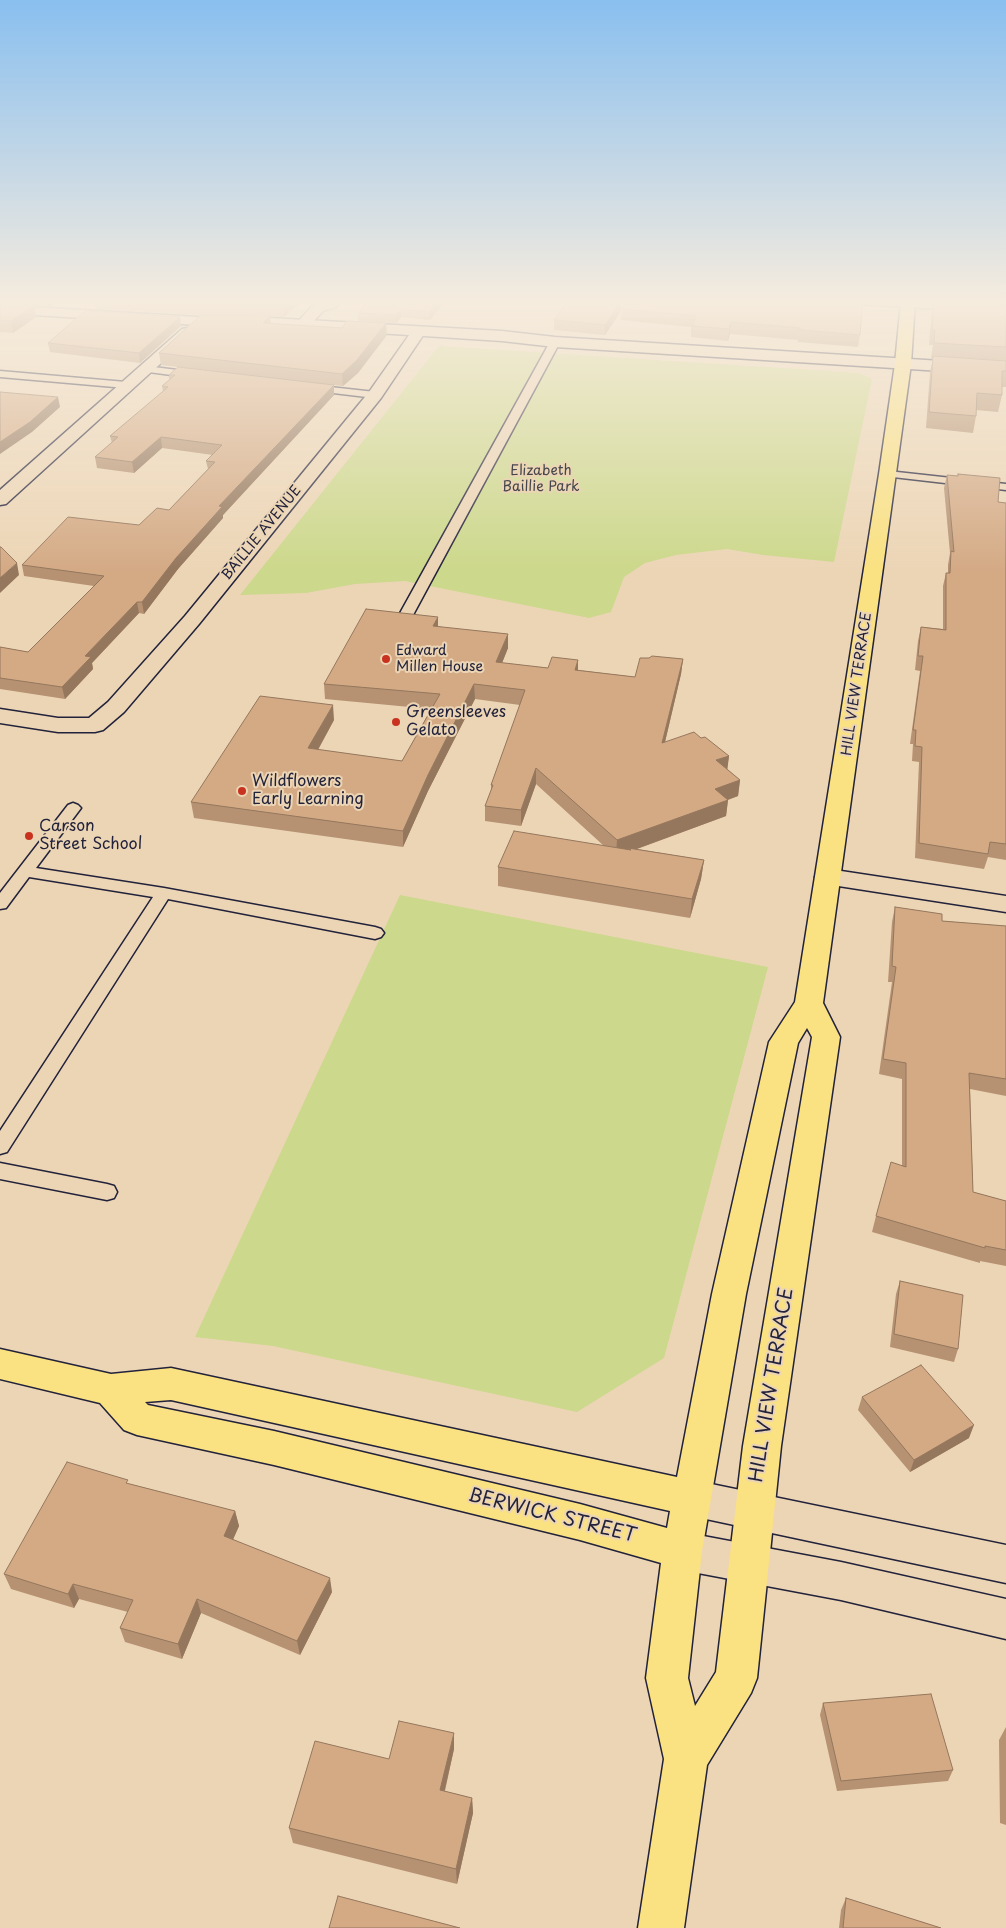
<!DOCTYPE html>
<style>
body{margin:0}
canvas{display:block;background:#ecd5b5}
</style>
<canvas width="1006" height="1928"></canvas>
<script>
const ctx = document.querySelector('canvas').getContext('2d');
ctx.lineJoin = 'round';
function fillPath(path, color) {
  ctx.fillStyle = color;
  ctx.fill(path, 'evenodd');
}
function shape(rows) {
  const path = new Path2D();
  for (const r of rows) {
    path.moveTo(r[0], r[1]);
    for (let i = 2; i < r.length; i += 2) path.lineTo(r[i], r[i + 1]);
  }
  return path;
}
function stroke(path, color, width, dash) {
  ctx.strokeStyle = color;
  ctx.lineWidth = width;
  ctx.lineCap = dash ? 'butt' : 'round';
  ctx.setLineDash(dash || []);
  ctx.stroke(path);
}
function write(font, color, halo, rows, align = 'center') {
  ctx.font = font + ' "Playpen Sans",sans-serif';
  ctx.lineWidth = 4;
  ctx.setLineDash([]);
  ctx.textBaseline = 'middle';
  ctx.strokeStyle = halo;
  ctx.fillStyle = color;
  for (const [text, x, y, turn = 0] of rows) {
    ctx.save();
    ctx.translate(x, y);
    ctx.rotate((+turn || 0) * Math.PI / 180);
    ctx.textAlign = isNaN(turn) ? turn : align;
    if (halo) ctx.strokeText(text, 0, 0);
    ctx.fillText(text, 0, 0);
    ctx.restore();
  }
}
fillPath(shape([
 [439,346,859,373,872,379,834,562,763,555,727,549,676,555,645,563,624,577,611,612,589,618,405,581,355,584,306,593,240,595],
 [400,895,768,967,664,1358,577,1412,273,1346,195,1337]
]), '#ccd88b');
const lane = shape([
 [851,301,898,301,955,304,960,307,955,310,856,304,851,301],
 [555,339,560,342,413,615,406,619,401,618,399,615,550,342,555,339],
 [145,366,194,372,199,375,194,378,141,371,140,369,145,366],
 [0,371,126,382,131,385,126,388,0,377,0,371],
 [312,385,375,392,380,395,375,398,308,390,307,388,312,385],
 [888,471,1006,484,1006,490,884,476,882,474,884,472,888,471],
 [73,803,78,805,81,808,36,868,164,888,375,927,381,929,384,933,381,937,375,939,168,899,7,1152,0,1154,0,1131,153,897,29,877,6,908,0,909,0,893,68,805,73,803],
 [0,1163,107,1184,114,1186,117,1192,114,1198,107,1200,0,1179,0,1163]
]);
const street = shape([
 [326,301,342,301,336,307,323,311,303,333,293,333,291,330,293,327,313,305,326,301],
 [419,327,424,328,426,331,381,398,199,624,124,712,103,730,95,732,58,732,0,723,0,709,58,718,89,718,108,702,185,616,369,392,414,328,419,327],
 [187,328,192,329,194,332,192,335,6,504,0,505,0,490,182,329,187,328],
 [828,869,1006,896,1006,912,819,883,815,877,819,871,828,869]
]);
const secondary = shape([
 [0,305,198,317,253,317,502,331,555,337,1006,365,1006,375,555,347,502,341,253,325,198,325,0,313,0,305],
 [692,1480,1006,1545,1006,1583,692,1516,679,1510,673,1498,679,1486,692,1480],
 [682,1532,841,1562,1006,1599,1006,1639,841,1600,682,1570,668,1564,662,1551,668,1538,682,1532]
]);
const primary = shape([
 [901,301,915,301,911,364,823,1003,840,1037,781,1446,757,1678,751,1693,707,1765,684,1928,638,1928,664,1759,646,1678,661,1563,580,1540,274,1465,137,1435,124,1430,100,1403,0,1379,0,1349,111,1374,171,1368,677,1477,712,1294,769,1042,795,1002,879,474,895,364,901,301],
 [807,1028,812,1037,743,1446,716,1672,695,1706,688,1678,702,1551,746,1294,798,1043,807,1028],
 [171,1400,670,1511,667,1528,580,1504,274,1431,148,1405,145,1402,171,1400]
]);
stroke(lane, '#22223b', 3);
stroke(street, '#22223b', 3);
stroke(secondary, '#22223b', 3);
stroke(primary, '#22223b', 3);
fillPath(lane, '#ecd5b5');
fillPath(street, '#ecd5b5');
fillPath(secondary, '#ecd5b5');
fillPath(primary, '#fae181');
fillPath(shape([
 [0,301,60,301,52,306,24,305,34,305,36,317,13,333,0,332],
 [91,301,302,301,284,317,270,317,271,323,387,335,358,373,343,386,334,385,334,395,223,515,223,518,178,569,144,614,139,613,92,663,93,669,65,699,0,689,0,647,28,652,94,586,24,576,22,565,139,525,169,510,208,469,206,461,213,455,162,448,134,473,97,468,95,457,112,443,110,436,163,392,162,386,169,380,169,375,178,367,161,365,159,353,201,315,98,309],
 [446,301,430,320,401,317,396,323,358,321,358,313],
 [627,301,860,335,858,347,798,342,798,340,730,334,728,341,691,337,691,327,621,320,622,309],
 [934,301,1006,301,1006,387,1002,387,1002,395,998,412,976,410,976,416,973,433,926,428,930,372,933,359,931,358,933,345,929,345,932,310],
 [621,311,605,335,554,330,554,320],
 [181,326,140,363,50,352,48,343],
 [947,475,998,502,1006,503,1006,860,988,857,984,869,915,858,919,762,912,761,913,744,910,744,920,671,915,670,918,641,921,627,943,629,943,586,946,573,948,573,948,565,950,553,944,488],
 [438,626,508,648,502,663,548,668,578,660,578,670,635,677,649,658,683,659,681,674,665,742,701,738,729,756,727,769,740,780,738,796,728,800,726,816,637,849,704,860,701,879,690,918,498,886,498,867,604,846,536,784,521,826,485,821,485,806,491,791,491,785,520,705,475,699,428,791,403,847,194,818,191,802,334,720,318,750,402,761,431,709,325,699,324,684],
 [895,907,942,921,1006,926,1006,1096,970,1089,973,1192,1006,1201,1006,1266,980,1261,980,1263,872,1232,876,1216,902,1165,902,1079,879,1074,892,982,888,982,892,922],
 [900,1281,958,1349,954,1362,890,1347,896,1294],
 [862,1397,969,1438,910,1472,858,1410],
 [130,1484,235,1511,239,1526,233,1539,332,1592,300,1655,201,1613,182,1659,125,1642,120,1628,128,1612,79,1599,74,1608,11,1589,4,1574],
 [823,1703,953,1770,948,1781,837,1791,820,1715],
 [1006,1727,1006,1825,1000,1823,999,1740],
 [454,1749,445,1791,472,1798,473,1813,457,1884,293,1843,289,1828,389,1759],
 [846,1898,941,1928,839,1928,841,1910]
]), '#b69272');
fillPath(shape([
 [51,301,60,301,52,306],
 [288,301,302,301,284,317,283,305],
 [439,301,446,301,430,320,429,312],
 [621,301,621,311,605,335,605,325],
 [34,305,36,317,13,333,11,321],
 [401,309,401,317,396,323,396,315],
 [270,316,271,328,263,323],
 [180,317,181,326,140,363,139,353],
 [731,322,730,334,728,341,729,329],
 [386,323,387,335,358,373,343,386,342,374],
 [334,385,334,395,223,515,223,518,178,569,144,614,142,602,176,558,219,506],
 [58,397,60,407,32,432,0,454,0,442],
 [161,437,162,448,134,473,132,462],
 [17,563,19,575,0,593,0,578],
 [137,602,139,613,92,663,93,669,65,699,62,687,85,656],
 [438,617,438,631,433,626],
 [508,634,508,648,496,678,496,662],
 [683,659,681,674,661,759,662,743],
 [578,660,578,675,575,670],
 [474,684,475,699,428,791,403,847,403,831,428,775],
 [333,705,334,720,310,764,308,748],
 [729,756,727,772,716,760],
 [536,768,536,784,521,826,521,810],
 [740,780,738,796,713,805,715,789],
 [728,800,726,816,631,851,628,848,628,852,616,856,617,840],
 [704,860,701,879,690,918,692,899],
 [974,1425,969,1438,910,1472,914,1460],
 [235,1511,239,1526,228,1551,224,1536],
 [330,1578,332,1592,300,1655,297,1641],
 [73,1584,79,1599,74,1608,68,1594],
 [197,1599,201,1613,182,1659,178,1644],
 [454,1733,454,1749,441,1806,440,1790],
 [472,1798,473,1813,457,1884,456,1869]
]), '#94775d');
const building = shape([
 [150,301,288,301,283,305,197,304,150,301],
 [368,301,439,301,429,312,401,309,396,315,358,313,368,301],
 [568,301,621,301,605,325,554,320,568,301],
 [627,301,863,301,860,335,800,330,800,328,731,322,729,329,692,326,696,316,622,309,627,301],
 [934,301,1006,301,1006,347,934,343,935,330,932,330,934,301],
 [0,303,34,305,11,321,0,320,0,303],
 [85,311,180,317,139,353,48,343,85,311],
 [201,315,270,316,263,323,342,328,347,321,386,323,357,360,342,374,159,353,201,315],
 [933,356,1006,361,1006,371,1002,371,1002,395,977,393,976,416,929,412,933,356],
 [178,367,334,385,219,506,222,507,176,558,142,602,137,602,85,656,91,657,62,687,0,678,0,647,28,652,104,576,22,565,68,517,139,525,157,508,169,510,215,462,206,461,222,445,161,437,132,462,95,457,118,437,110,436,168,387,162,386,175,375,169,375,178,367],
 [0,392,58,397,30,422,0,442,0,392],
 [958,474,1000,478,998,502,1006,503,1006,844,990,842,988,854,919,843,922,747,915,746,916,730,913,730,923,656,918,656,921,627,946,630,946,573,950,573,951,551,954,552,947,475,958,476,958,474],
 [0,547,1,547,17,563,0,578,0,547],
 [366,609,438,617,433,626,508,634,496,662,548,668,552,657,578,660,575,670,635,677,640,658,649,658,652,656,683,659,662,743,694,732,701,738,705,737,729,756,716,760,740,780,715,789,728,800,617,840,536,768,521,810,485,806,493,785,491,785,525,690,474,684,428,775,403,831,191,802,260,696,333,705,308,748,402,761,440,694,324,684,366,609],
 [514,831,631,850,628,848,704,860,692,899,498,867,514,831],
 [895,907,942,914,942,921,1006,926,1006,1079,969,1073,973,1192,1006,1201,1006,1250,985,1246,985,1248,876,1216,891,1162,906,1167,906,1063,883,1059,896,967,892,966,895,907],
 [900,1281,963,1295,958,1349,894,1334,900,1281],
 [921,1365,974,1425,914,1460,862,1397,921,1365],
 [67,1462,128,1480,126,1483,235,1511,224,1536,330,1578,297,1641,197,1599,178,1644,120,1628,133,1600,73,1584,68,1594,4,1574,67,1462],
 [931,1694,953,1770,841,1781,823,1703,931,1694],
 [399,1721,454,1733,440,1790,472,1798,456,1869,289,1828,315,1741,389,1759,399,1721],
 [338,1896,460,1928,329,1928,338,1896],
 [846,1898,941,1928,843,1928,846,1898]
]);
fillPath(building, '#d4aa85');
stroke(building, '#94775d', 1);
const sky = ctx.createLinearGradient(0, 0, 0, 571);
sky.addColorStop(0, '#89bfef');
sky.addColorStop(0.53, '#f6ecde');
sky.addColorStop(1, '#f6ecde00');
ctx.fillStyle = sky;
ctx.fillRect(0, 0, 1006, 571);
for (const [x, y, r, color] of [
 [386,659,5,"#c8321e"],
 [396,722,5,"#c8321e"],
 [242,791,5,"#c8321e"],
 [29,836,5,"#c8321e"]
]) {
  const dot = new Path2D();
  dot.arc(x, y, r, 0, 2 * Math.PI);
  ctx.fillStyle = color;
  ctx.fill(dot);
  stroke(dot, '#ecd5b5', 2);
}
write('14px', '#44464b', '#ecd5b5', [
 ["Elizabeth",541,471],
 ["Baillie Park",541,487]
]);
write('14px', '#22223b', '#ecd5b5', [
 ["BAILLIE AVENUE",262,533,-51],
 ["HILL VIEW TERRACE",857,684,-82]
]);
write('14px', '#22223b', '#ecd5b5', [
 ["Edward",396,651],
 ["Millen House",396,667]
], 'left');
write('16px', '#22223b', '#ecd5b5', [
 ["Greensleeves",406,713],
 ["Gelato",406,731],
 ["Wildflowers",252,782],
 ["Early Learning",252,800],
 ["Carson",39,827],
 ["Street School",39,845]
], 'left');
write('19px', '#22223b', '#ecd5b5', [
 ["HILL VIEW TERRACE",772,1385,-81],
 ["BERWICK STREET",552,1516,14]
]);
</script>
